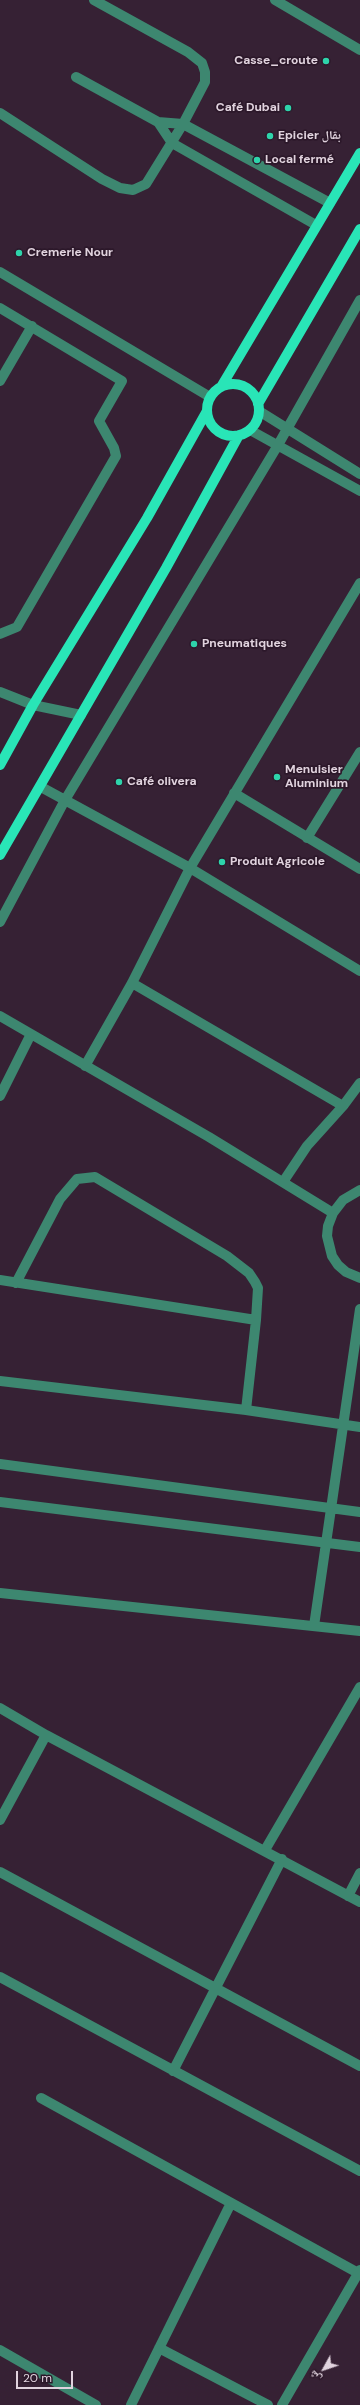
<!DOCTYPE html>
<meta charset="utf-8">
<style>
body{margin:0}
#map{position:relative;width:360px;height:2405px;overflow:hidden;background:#362134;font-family:"DM Sans","Noto Naskh Arabic",sans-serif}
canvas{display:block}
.north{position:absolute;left:304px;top:2349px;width:40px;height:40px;-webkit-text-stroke:3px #2c182a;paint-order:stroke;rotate:230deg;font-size:11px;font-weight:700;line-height:16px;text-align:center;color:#e1d3de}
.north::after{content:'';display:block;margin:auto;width:14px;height:18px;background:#e1d3de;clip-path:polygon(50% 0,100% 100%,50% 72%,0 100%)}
.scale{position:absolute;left:16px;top:2371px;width:57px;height:18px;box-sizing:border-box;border:2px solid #e1d3de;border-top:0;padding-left:5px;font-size:12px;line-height:14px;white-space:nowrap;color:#e1d3de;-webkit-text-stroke:3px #2c182a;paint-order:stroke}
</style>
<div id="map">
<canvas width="360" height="2405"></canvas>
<div class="north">ش</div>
<div class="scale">20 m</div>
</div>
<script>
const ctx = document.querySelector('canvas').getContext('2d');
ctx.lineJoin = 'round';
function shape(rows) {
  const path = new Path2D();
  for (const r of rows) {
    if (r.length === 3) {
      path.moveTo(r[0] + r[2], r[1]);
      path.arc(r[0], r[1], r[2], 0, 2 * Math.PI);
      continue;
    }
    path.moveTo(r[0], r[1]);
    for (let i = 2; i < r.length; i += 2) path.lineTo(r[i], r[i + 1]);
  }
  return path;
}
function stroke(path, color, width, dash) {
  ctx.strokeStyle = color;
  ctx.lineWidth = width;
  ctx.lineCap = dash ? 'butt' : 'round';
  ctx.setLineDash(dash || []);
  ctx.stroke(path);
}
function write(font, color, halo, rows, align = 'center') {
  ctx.font = font + ' "DM Sans","Noto Naskh Arabic",sans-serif';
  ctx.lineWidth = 3.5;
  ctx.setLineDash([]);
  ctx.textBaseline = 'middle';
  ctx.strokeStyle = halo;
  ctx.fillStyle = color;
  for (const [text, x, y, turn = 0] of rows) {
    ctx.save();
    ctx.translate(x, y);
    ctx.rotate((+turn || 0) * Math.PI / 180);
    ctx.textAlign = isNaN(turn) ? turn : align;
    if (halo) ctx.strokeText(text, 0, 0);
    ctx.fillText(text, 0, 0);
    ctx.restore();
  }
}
stroke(shape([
 [275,0,360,50],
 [76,77,158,122,183,124,330,203],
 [0,113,102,179,120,188,133,190,146,184,183,124,205,82,205,72,202,63,188,52,94,0],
 [158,122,172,143,316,225],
 [0,272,210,397],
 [0,308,122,381,99,421,114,448,116,456,17,627,0,634],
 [0,381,32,326],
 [259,411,360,474],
 [250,430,360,491],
 [0,692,33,705,81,715],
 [41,787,190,868,360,971],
 [234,793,360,869],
 [307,838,360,752],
 [0,922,65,800,278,445,360,300],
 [132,983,343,1106],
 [0,1016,209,1137,333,1213],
 [85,1066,132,983,190,868,360,583],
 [0,1096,31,1034],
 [283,1182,307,1146,343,1106,360,1083],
 [360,1190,343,1200,333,1213,328,1226,327,1236,332,1256,338,1265,346,1272,360,1278],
 [0,1280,256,1320],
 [16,1283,60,1199,77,1179,95,1177,227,1256,249,1273,255,1282,258,1288,256,1320,246,1410],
 [0,1381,246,1410,360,1427],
 [0,1464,360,1512],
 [0,1502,360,1547],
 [0,1593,360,1631],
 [314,1626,360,1309],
 [0,1708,46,1735,360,1902],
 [0,1820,46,1735],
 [265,1850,360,1687],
 [0,1872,360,2066],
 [348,1896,360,1873],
 [0,1977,360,2171],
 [173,2071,282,1859],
 [41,2098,360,2274],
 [159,2348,268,2405],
 [0,2350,96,2405],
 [131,2405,231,2203],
 [282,2405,360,2270]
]), '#3d8770', 10);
stroke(shape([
 [233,410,26],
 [221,387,360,153],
 [258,404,360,229],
 [0,765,33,705,147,518,207,411],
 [0,855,166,568,239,435]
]), '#29e5b7', 10);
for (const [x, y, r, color] of [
 [326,61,4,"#2ed4ab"],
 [288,108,4,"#2ed4ab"],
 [270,136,4,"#2ed4ab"],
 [257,160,4,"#2ed4ab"],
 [19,253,4,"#2ed4ab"],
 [194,644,4,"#2ed4ab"],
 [277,777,4,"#2ed4ab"],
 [119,782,4,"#2ed4ab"],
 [222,862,4,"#2ed4ab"]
]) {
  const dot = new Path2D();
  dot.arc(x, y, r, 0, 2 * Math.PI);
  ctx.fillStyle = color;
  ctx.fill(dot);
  stroke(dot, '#2c182a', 1.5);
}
write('bold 12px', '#e1d3de', '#2c182a', [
 ["Casse_croute",318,61,"right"],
 ["Café Dubai",280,108,"right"],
 ["Epicier بقال",278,136],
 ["Local fermé",265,160],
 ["Cremerie Nour",27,253],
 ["Pneumatiques",202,644],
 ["Menuisier",285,770],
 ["Aluminium",285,784],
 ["Café olivera",127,782],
 ["Produit Agricole",230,862]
], 'left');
</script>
